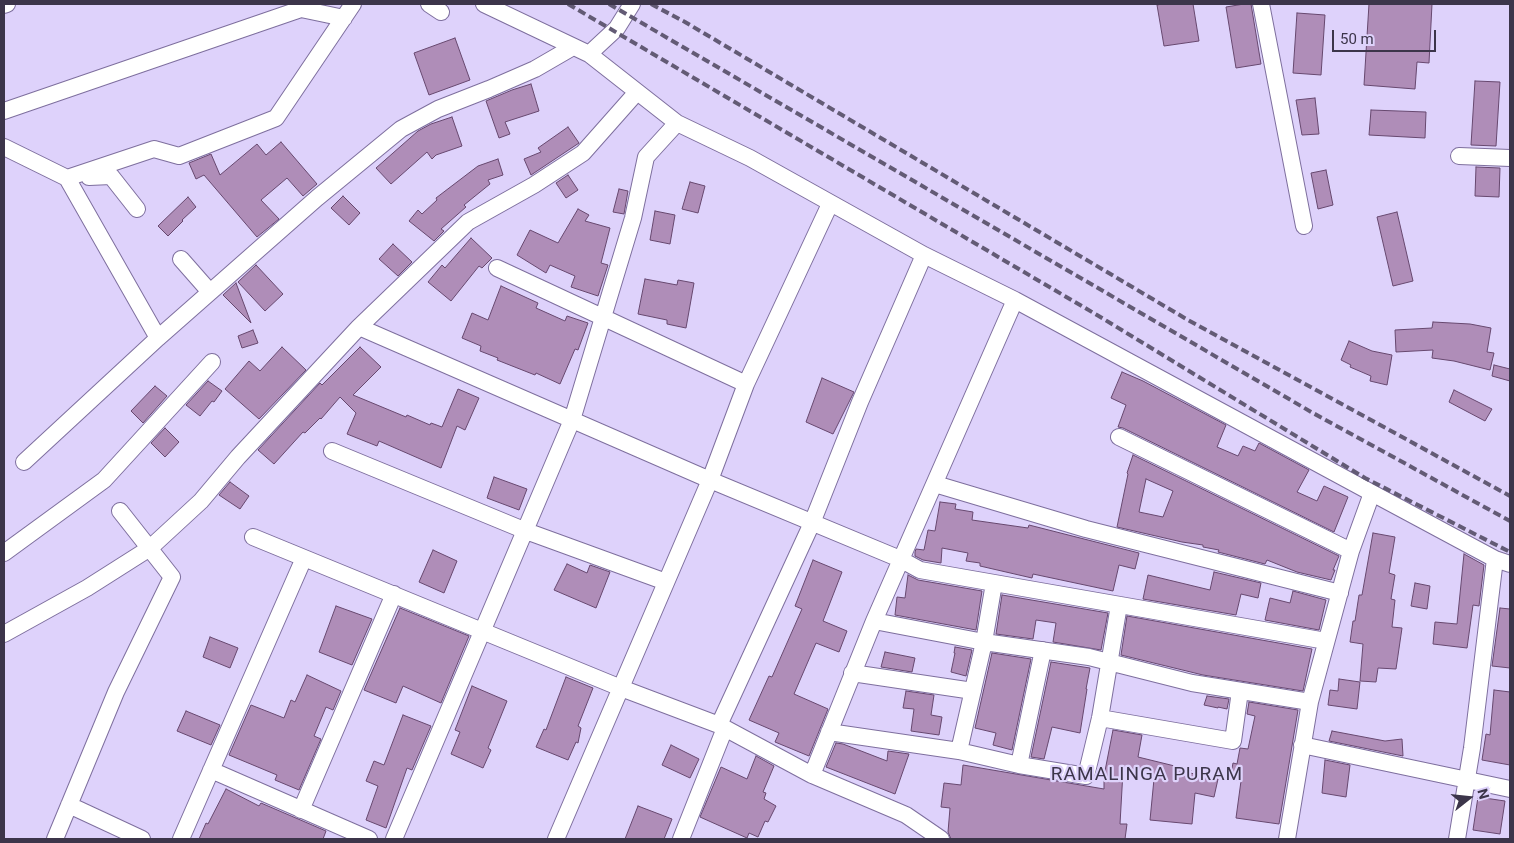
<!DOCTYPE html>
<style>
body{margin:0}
#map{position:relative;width:1514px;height:843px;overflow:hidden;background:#ded2fb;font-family:Roboto,sans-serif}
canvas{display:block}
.frame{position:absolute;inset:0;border:5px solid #3c354a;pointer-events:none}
.north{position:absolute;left:1444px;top:773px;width:50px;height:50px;-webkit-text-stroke:4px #ded2fb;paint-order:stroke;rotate:74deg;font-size:14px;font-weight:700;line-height:20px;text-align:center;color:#3c354a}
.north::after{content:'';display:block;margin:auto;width:18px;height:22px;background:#3c354a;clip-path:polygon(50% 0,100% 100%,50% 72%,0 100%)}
.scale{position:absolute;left:1332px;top:30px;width:104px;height:22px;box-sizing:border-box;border:2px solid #3c354a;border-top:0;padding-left:6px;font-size:15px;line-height:18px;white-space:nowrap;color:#3c354a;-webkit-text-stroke:4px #ded2fb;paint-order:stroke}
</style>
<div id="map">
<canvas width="1514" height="843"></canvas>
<div class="frame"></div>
<div class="north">N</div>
<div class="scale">50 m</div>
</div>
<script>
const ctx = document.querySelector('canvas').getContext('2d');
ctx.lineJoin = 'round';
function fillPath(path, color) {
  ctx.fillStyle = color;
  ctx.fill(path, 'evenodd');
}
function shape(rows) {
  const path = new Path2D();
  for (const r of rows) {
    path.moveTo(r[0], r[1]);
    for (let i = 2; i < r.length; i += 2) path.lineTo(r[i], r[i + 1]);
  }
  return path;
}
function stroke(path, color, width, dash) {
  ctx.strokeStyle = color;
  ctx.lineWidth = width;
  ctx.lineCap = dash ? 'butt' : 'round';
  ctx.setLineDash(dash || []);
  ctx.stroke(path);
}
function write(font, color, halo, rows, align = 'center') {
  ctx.font = font + ' Roboto,sans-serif';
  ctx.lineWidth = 4.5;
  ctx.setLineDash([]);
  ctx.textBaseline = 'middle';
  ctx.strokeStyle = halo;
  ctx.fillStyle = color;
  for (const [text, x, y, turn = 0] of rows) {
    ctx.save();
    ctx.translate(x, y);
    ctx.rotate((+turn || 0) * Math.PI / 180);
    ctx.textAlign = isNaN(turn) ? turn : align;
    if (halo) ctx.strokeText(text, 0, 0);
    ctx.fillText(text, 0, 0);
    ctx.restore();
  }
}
const building = shape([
 [1162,4,1193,4,1199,41,1164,46,1157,5,1162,4],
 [1244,4,1251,4,1261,64,1236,68,1226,7,1244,4],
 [1369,4,1432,4,1429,63,1417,62,1415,89,1364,85,1369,4],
 [1297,13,1325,15,1321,75,1293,73,1297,13],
 [455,38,470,80,429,95,414,53,455,38],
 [1475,81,1500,82,1496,146,1471,145,1475,81],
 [531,84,539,111,505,122,510,134,499,138,486,101,512,90,531,84],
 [1315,98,1319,134,1302,135,1296,100,1315,98],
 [1371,110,1426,112,1425,138,1369,135,1371,110],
 [452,117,462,146,436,155,432,159,427,152,391,184,376,168,418,131,431,124,452,117],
 [568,127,579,143,531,175,524,159,541,152,538,148,568,127],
 [281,142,317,184,303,196,287,178,261,200,279,219,257,237,204,175,196,179,189,163,211,154,220,175,257,144,266,155,281,142],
 [498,159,503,175,488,180,490,184,464,205,466,207,441,229,444,231,434,241,409,221,418,210,422,214,437,200,436,198,478,166,498,159],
 [1476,167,1500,168,1499,197,1475,196,1476,167],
 [1326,170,1333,205,1318,209,1311,173,1326,170],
 [568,175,578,190,566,198,556,183,568,175],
 [690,182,705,186,698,213,682,209,690,182],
 [619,189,628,191,624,214,613,212,619,189],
 [343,196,360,213,349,225,331,208,343,196],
 [188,197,196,207,182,220,183,221,168,236,158,226,188,197],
 [578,209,589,215,585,221,610,228,601,263,608,265,598,296,571,287,575,276,550,265,546,273,517,255,530,230,558,243,578,209],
 [655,211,675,215,670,244,650,240,655,211],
 [1397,212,1413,281,1393,286,1377,217,1397,212],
 [471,238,492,258,482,268,479,266,451,301,428,282,442,265,445,268,471,238],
 [393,244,412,262,398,276,379,259,393,244],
 [256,265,283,294,265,311,238,282,256,265],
 [645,279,677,285,678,280,694,283,686,328,667,324,667,320,638,314,645,279],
 [236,283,251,323,223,295,236,283],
 [501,286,538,303,536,308,565,321,567,316,588,323,578,350,575,349,560,384,536,373,535,375,497,360,498,358,480,351,481,346,462,338,472,313,488,320,501,286],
 [1433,322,1470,324,1491,328,1487,352,1494,353,1490,370,1454,361,1432,358,1433,350,1396,352,1395,330,1432,328,1433,322],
 [253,330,258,343,242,348,238,336,253,330],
 [1349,341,1372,351,1392,355,1387,385,1370,381,1371,376,1350,367,1351,365,1341,360,1349,341],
 [282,347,306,370,259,419,225,389,249,361,260,371,282,347],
 [360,347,381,367,353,395,406,417,407,415,430,425,431,423,442,427,458,389,479,398,465,430,457,426,441,468,379,441,377,446,347,434,356,413,340,397,321,419,320,418,305,433,303,432,274,464,258,450,320,383,322,385,360,347],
 [1494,365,1510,369,1510,381,1492,376,1494,365],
 [1122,372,1143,381,1226,425,1217,447,1238,456,1243,446,1255,451,1259,443,1309,470,1297,492,1317,501,1324,486,1348,497,1334,532,1123,428,1118,427,1126,405,1111,398,1122,372],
 [822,378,854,392,833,434,806,422,822,378],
 [208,381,222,391,214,402,212,401,200,416,186,405,208,381],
 [155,386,167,396,143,423,131,411,155,386],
 [1454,390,1492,409,1485,421,1449,402,1454,390],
 [165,428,179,442,165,457,151,443,165,428],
 [1133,455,1339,556,1333,570,1335,570,1331,580,1297,572,1267,560,1265,564,1218,552,1219,550,1203,547,1203,545,1182,542,1117,527,1128,474,1127,473,1133,455],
 [1146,479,1173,491,1163,517,1139,512,1146,479],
 [494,477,527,489,519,510,487,498,494,477],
 [230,482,249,496,240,509,219,495,230,482],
 [940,502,956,504,955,509,973,512,972,520,1028,528,1029,525,1139,553,1135,569,1119,565,1113,591,1033,574,1032,578,980,566,980,563,966,561,968,553,942,548,941,563,923,560,915,556,915,552,916,549,924,550,928,530,935,531,940,502],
 [1373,533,1395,537,1389,573,1395,575,1391,599,1395,600,1392,627,1402,628,1396,669,1378,668,1376,682,1360,681,1363,644,1350,642,1353,621,1355,621,1359,595,1362,595,1373,533],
 [433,550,457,561,444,593,419,582,433,550],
 [1464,554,1484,565,1479,606,1473,605,1467,648,1433,644,1435,622,1457,624,1464,554],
 [813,560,842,572,823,621,847,631,839,652,816,643,794,694,828,709,809,756,775,742,779,733,749,720,769,676,772,677,802,609,795,606,813,560],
 [567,564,587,573,590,565,610,572,596,608,554,590,567,564],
 [1214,572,1261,583,1258,598,1241,594,1236,615,1143,599,1148,575,1210,590,1214,572],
 [908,575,918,580,982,591,976,630,895,615,897,597,905,598,908,575],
 [1415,583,1430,586,1427,609,1411,606,1415,583],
 [1293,591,1326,600,1319,630,1265,620,1270,598,1290,603,1293,591],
 [1002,595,1108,613,1101,650,1053,642,1056,623,1036,620,1033,639,996,634,1002,595],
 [336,606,372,619,352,665,319,652,336,606],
 [400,608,469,636,441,703,403,686,396,703,364,690,400,608],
 [1500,608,1510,609,1510,668,1492,666,1500,608],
 [1127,616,1312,649,1303,691,1203,675,1121,655,1127,616],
 [210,637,238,648,230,668,203,657,210,637],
 [955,647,972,650,966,676,951,672,955,653,954,653,955,647],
 [885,652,915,658,912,672,881,667,885,652],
 [992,653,1031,659,1012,750,993,745,996,733,975,728,992,653],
 [1051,662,1090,668,1086,689,1087,689,1080,733,1052,727,1044,759,1031,757,1051,662],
 [307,675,341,691,333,710,326,707,314,736,321,739,299,790,275,780,277,775,229,755,251,705,284,718,291,700,295,702,307,675],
 [566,677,593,688,578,726,581,728,578,743,576,742,568,760,536,747,544,729,546,730,566,677],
 [1339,679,1360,682,1357,709,1328,705,1330,690,1338,691,1339,679],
 [472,686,507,701,488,748,491,750,483,768,451,754,460,732,455,730,472,686],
 [1494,690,1510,692,1510,765,1482,760,1486,734,1490,735,1494,690],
 [906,691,934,695,931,715,942,717,939,735,911,731,914,709,903,708,906,691],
 [1207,696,1229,699,1227,709,1218,707,1218,708,1204,705,1207,696],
 [1249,702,1298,710,1279,824,1236,818,1241,781,1230,779,1233,763,1237,764,1240,748,1248,749,1255,716,1247,714,1249,702],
 [186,711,220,725,211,745,177,731,186,711],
 [403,715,431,726,412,770,407,768,386,828,366,820,378,786,366,781,374,761,384,765,403,715],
 [1113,730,1142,735,1138,757,1191,770,1190,773,1218,779,1214,797,1195,793,1192,824,1150,820,1154,779,1123,771,1120,824,1127,824,1125,839,951,839,948,832,950,808,941,807,944,783,961,785,963,765,1104,789,1104,776,1113,730],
 [1332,731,1385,741,1402,739,1403,756,1329,741,1332,731],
 [836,743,843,744,887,761,888,751,909,754,895,794,826,767,836,743],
 [671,745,699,759,690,778,662,765,671,745],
 [756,756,774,766,763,792,766,793,764,799,776,806,768,822,765,821,758,837,749,833,747,838,700,817,721,767,747,779,756,756],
 [1325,760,1350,765,1346,797,1322,793,1325,760],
 [226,789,259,806,261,803,326,831,323,839,199,839,206,823,208,824,226,789],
 [1478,797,1505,801,1500,834,1473,830,1478,797],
 [638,806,672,819,664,839,625,839,638,806]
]);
fillPath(building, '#af8db8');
stroke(building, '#67486f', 1);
const minor = shape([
 [429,4,441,12],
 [484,4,589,54,617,28,632,4],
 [1261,4,1304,226],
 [4,5,7,4],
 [589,54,677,123,750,158,924,255,1015,300,1372,493,1351,551,1310,702,1287,839],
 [4,111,301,9,344,18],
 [4,147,67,178,158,338],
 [1459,156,1510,158],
 [89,177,111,176,137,209],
 [67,178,154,149,179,156,276,118,353,4],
 [181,259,210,292],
 [497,268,746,384],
 [1015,300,874,621,984,642,1089,657,1192,683,1310,702],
 [359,327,710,480,900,559,920,570,1326,641],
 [1119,437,1351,551],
 [332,451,526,531,666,582],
 [24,462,158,338,317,198,401,129,438,109,489,89,535,69,573,47],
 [935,484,1086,529,1340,593],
 [1372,493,1495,559],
 [253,537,621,688,719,725,812,523,860,402,924,255],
 [4,553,104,480,212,362],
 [4,634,87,588,150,548,201,501,238,457,359,327,468,222,534,185,583,153,637,92],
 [852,673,973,691],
 [1100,718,1233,741,1240,691],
 [719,725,812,775,906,815,941,839],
 [829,732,959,751,1019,765,1086,776,1100,718,1119,605],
 [1302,745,1510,789],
 [959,751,984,642,994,583],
 [1019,765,1043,650],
 [211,770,369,839],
 [812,775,874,621],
 [69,805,142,839],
 [301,810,394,594],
 [55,839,116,692,172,577,120,511],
 [181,839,304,558],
 [394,839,572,420,633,218,646,157,677,123],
 [556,839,710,480,746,384,830,204],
 [681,839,725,728],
 [1457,839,1472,748,1495,559,1510,564]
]);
stroke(minor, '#7e6f9e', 18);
stroke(minor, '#fff', 16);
stroke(shape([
 [568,4,1097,315,1365,478,1510,552],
 [609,4,1313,413,1510,521],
 [651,4,685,22,1188,320,1510,496]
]), '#635b75', 4, [8, 4]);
ctx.letterSpacing = '1px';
write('19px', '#3c354a', '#ded2fb', [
 ["RAMALINGA PURAM",1147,775]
]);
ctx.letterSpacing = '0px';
</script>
